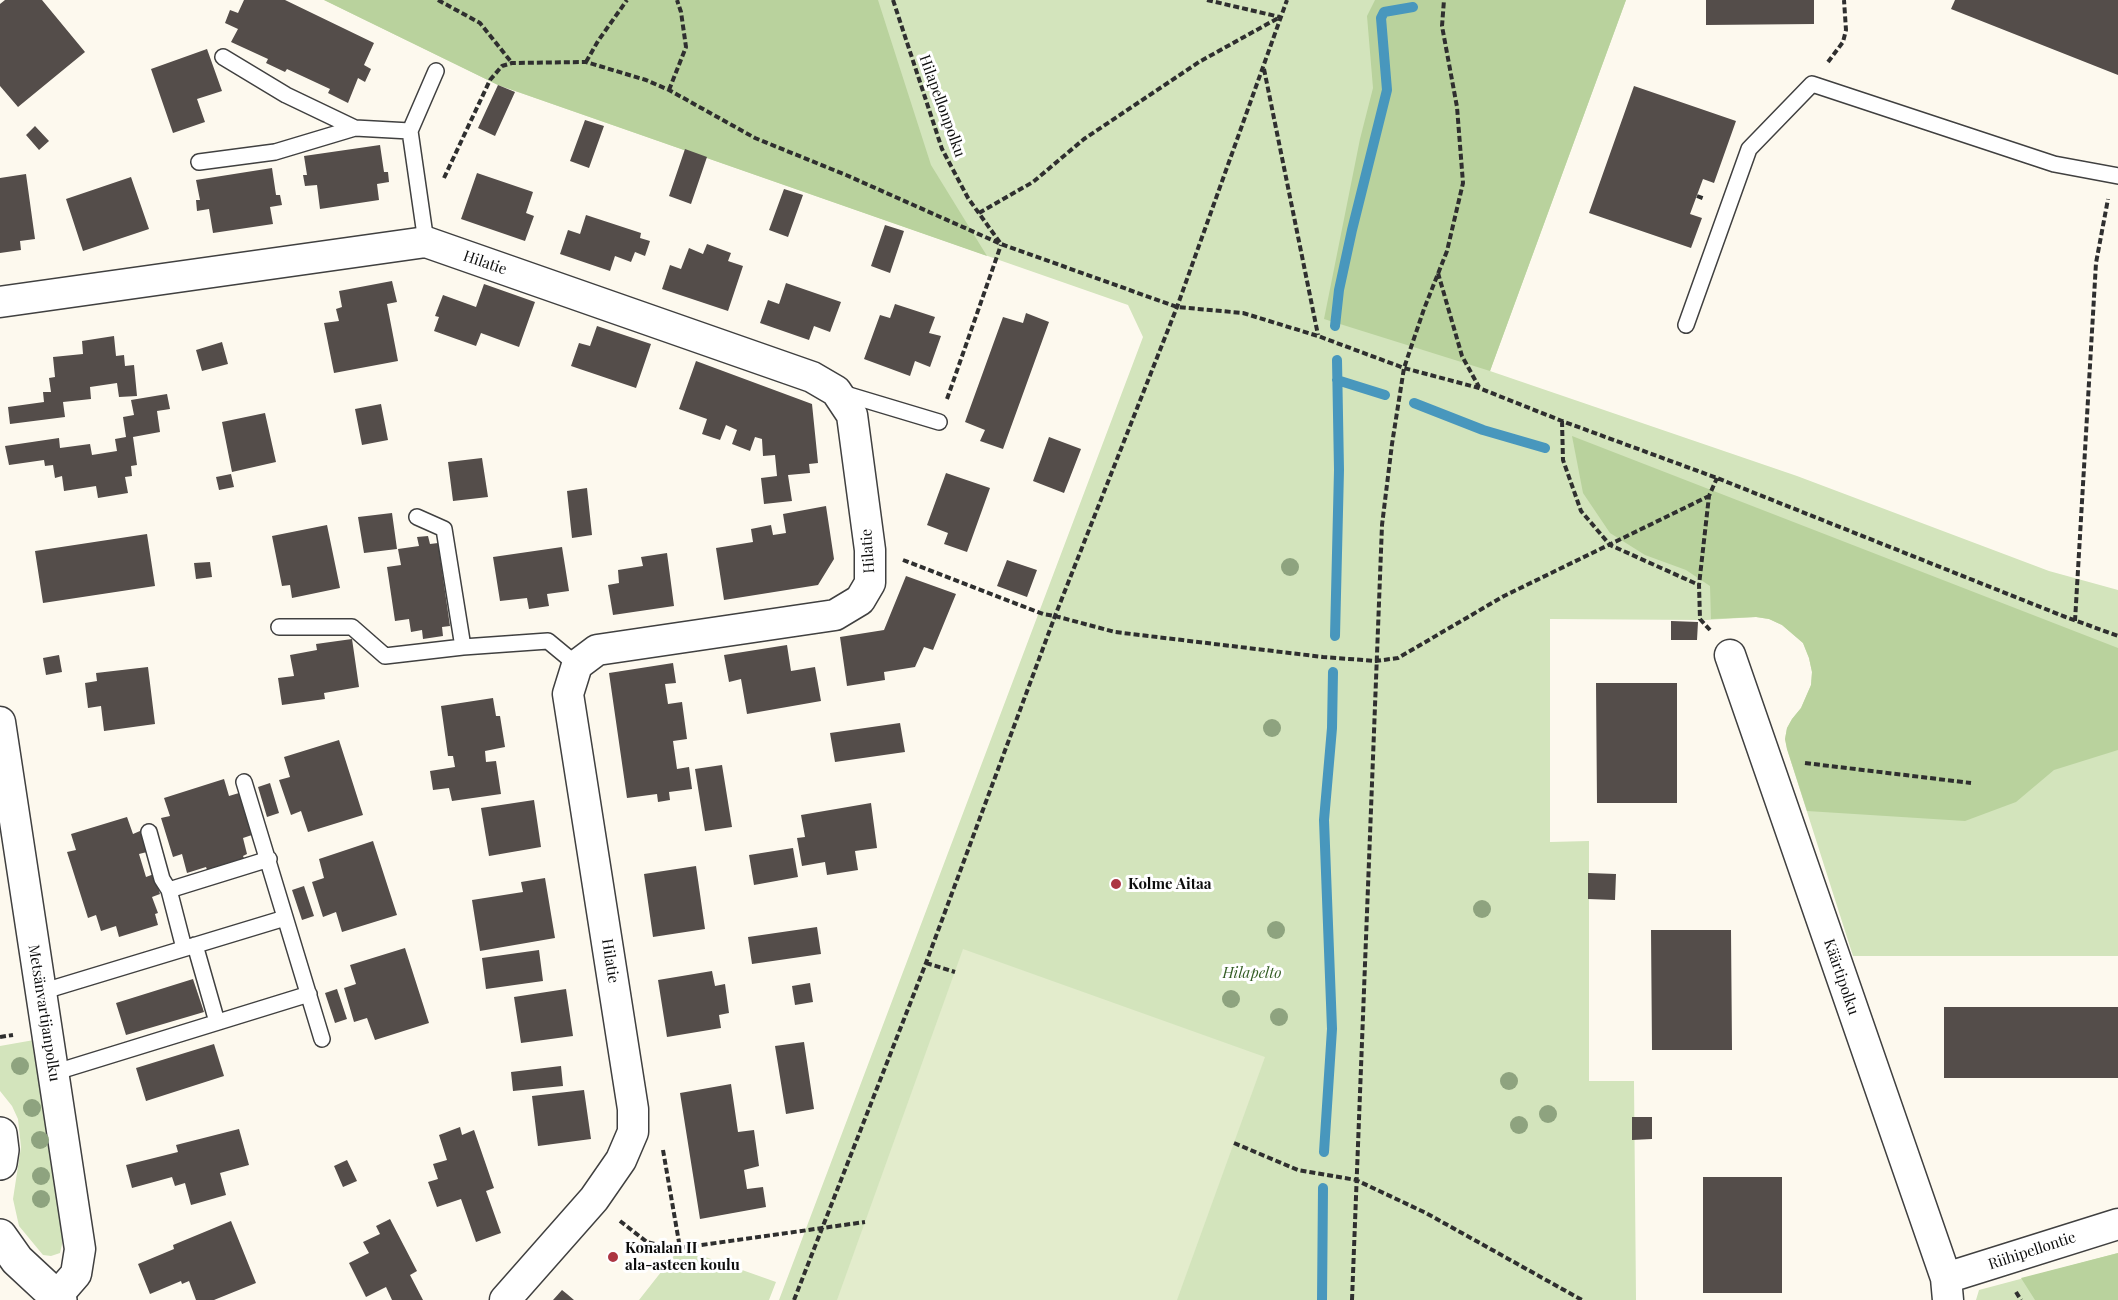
<!DOCTYPE html>
<meta charset="utf-8">
<style>
body{margin:0}
canvas{display:block;background:#fdf9ee}
</style>
<canvas width="2118" height="1300"></canvas>
<script>
const ctx = document.querySelector('canvas').getContext('2d');
ctx.lineJoin = 'round';
function fillPath(path, color) {
  ctx.fillStyle = color;
  ctx.fill(path, 'evenodd');
}
function shape(rows) {
  const path = new Path2D();
  for (const r of rows) {
    path.moveTo(r[0], r[1]);
    for (let i = 2; i < r.length; i += 2) path.lineTo(r[i], r[i + 1]);
  }
  return path;
}
function stroke(path, color, width, dash) {
  ctx.strokeStyle = color;
  ctx.lineWidth = width;
  ctx.lineCap = dash ? 'butt' : 'round';
  ctx.setLineDash(dash || []);
  ctx.stroke(path);
}
function write(font, color, halo, rows, align = 'center') {
  ctx.font = font + ' "Playfair Display",serif';
  ctx.lineWidth = 6;
  ctx.setLineDash([]);
  ctx.textBaseline = 'middle';
  ctx.strokeStyle = halo;
  ctx.fillStyle = color;
  for (const [text, x, y, turn = 0] of rows) {
    ctx.save();
    ctx.translate(x, y);
    ctx.rotate((+turn || 0) * Math.PI / 180);
    ctx.textAlign = isNaN(turn) ? turn : align;
    if (halo) ctx.strokeText(text, 0, 0);
    ctx.fillText(text, 0, 0);
    ctx.restore();
  }
}
fillPath(shape([
 [324,0,1626,0,1490,371,1797,476,2049,571,2118,590,2118,956,1853,956,1787,749,1785,739,1787,728,1792,719,1801,708,1811,685,1812,672,1809,658,1803,643,1782,625,1769,619,1756,617,1706,620,1550,619,1550,842,1589,841,1589,1081,1634,1081,1636,1300,779,1300,1143,337,1128,305,498,85],
 [34,1040,65,1231,60,1253,51,1256,43,1255,19,1226,13,1199,21,1147,18,1119,12,1106,0,1091,0,1046],
 [680,1248,776,1282,769,1300,639,1300],
 [2118,1253,2118,1300,1976,1300,1979,1290]
]), '#d3e4bc');
fillPath(shape([
 [324,0,878,0,931,165,987,256,498,85],
 [1375,0,1626,0,1490,371,1324,319,1360,139,1373,88,1367,16],
 [1572,436,2118,648,2118,750,2054,770,2016,802,1965,821,1807,811,1787,749,1785,739,1787,728,1792,719,1801,708,1811,685,1812,672,1809,658,1803,643,1782,625,1769,619,1756,617,1711,619,1710,586,1686,570,1645,555,1610,533,1583,493],
 [2118,1253,2118,1300,2035,1300,2021,1278]
]), '#b9d29d');
fillPath(shape([
 [963,949,1265,1057,1177,1300,837,1300]
]), '#e3eccc');
stroke(shape([
 [1335,326,1339,290,1352,230,1387,90,1381,18,1384,12,1413,7],
 [1337,380,1385,395],
 [1414,403,1483,430,1545,448],
 [1335,636,1339,470,1337,360],
 [1324,1152,1332,1029,1324,820,1332,728,1333,672],
 [1322,1300,1323,1188]
]), '#4897bd', 10);
fillPath(shape([
 [5,0,42,0,85,52,18,107,0,86,0,4],
 [244,0,285,0,374,43,364,65,371,69,365,82,358,78,348,103,328,93,330,89,287,69,285,72,266,63,268,59,231,42,238,29,225,23,230,10,238,13],
 [1706,0,1814,0,1814,24,1706,25],
 [1955,0,2118,0,2118,75,1951,9],
 [207,49,222,91,197,99,205,122,173,133,151,69],
 [498,85,515,92,495,136,478,128],
 [1634,86,1736,121,1714,183,1703,179,1690,214,1702,218,1691,248,1589,213],
 [585,120,604,126,589,168,570,161],
 [35,126,49,141,39,150,26,135],
 [380,145,384,172,388,172,389,182,377,184,379,200,320,209,317,185,305,186,303,175,307,175,304,156],
 [685,149,707,157,691,204,669,196],
 [272,168,276,195,280,195,282,205,270,207,273,224,213,233,209,209,197,211,196,200,200,200,196,180],
 [477,173,533,192,526,213,534,216,525,241,461,219],
 [26,174,35,239,20,241,21,250,0,253,0,178],
 [131,177,149,229,83,251,66,199],
 [784,189,803,195,788,237,769,230],
 [586,215,641,233,640,238,650,241,645,256,635,252,631,262,615,256,610,271,560,254,568,230,580,234],
 [885,225,904,231,890,273,871,266],
 [707,244,731,253,728,261,743,266,728,311,662,289,670,265,681,269,689,248,703,254],
 [392,281,397,302,387,304,398,361,334,373,324,323,339,321,336,309,342,307,339,291],
 [786,283,841,302,830,332,814,326,809,340,760,323,768,300,779,304],
 [484,284,535,302,519,347,481,333,476,346,434,331,439,317,435,316,443,295,476,307],
 [895,304,935,317,929,333,941,336,930,367,915,361,910,376,864,359,880,315,890,318],
 [1026,313,1049,322,1003,449,980,441,985,430,965,422,1003,317,1023,323],
 [597,326,651,344,636,388,571,366,579,343,590,346],
 [114,336,116,356,124,355,125,366,134,365,137,396,119,397,117,383,90,387,91,399,63,402,65,417,10,424,8,407,44,402,43,392,51,392,49,378,55,377,53,357,83,354,82,341],
 [222,342,228,364,202,371,196,350],
 [696,361,812,404,818,463,809,464,810,473,788,475,792,501,764,504,761,478,777,476,775,455,763,456,762,439,755,437,750,451,732,444,737,430,726,425,720,440,702,434,707,419,679,409],
 [167,394,170,409,157,411,160,432,133,437,137,465,131,466,132,476,125,477,128,493,98,498,96,486,64,491,62,476,55,478,53,465,45,466,44,460,9,465,5,446,59,438,60,448,90,444,92,455,117,451,115,439,126,437,123,417,134,415,131,400],
 [381,404,388,440,362,445,355,409],
 [265,413,276,462,232,472,222,422],
 [1049,437,1081,449,1064,493,1033,481],
 [482,458,488,497,453,501,448,462],
 [946,473,990,488,967,552,944,544,948,533,927,525],
 [231,474,234,487,219,490,216,477],
 [587,488,592,535,572,538,567,491],
 [826,506,834,559,818,585,724,600,716,548,753,542,751,529,771,525,773,535,786,533,783,514],
 [392,513,397,549,364,553,358,517],
 [327,525,340,588,292,598,290,585,282,586,272,536],
 [147,534,155,586,43,603,35,551],
 [428,536,430,544,438,543,450,626,442,627,443,636,423,639,422,630,411,632,409,619,395,621,387,567,401,565,398,549,419,546,417,537],
 [562,547,569,591,547,594,549,606,529,609,527,598,500,601,493,557],
 [667,553,674,606,613,615,608,585,619,583,618,570,643,566,641,557],
 [1007,560,1037,570,1027,597,997,586],
 [210,562,212,577,196,579,194,563],
 [906,576,956,594,933,650,924,647,915,667,884,672,885,680,847,686,840,637,884,630],
 [1671,621,1698,622,1697,640,1671,640],
 [352,639,359,687,324,693,325,699,282,705,278,678,294,676,290,655,317,650,316,644],
 [787,645,791,671,815,667,821,701,747,714,741,679,729,682,724,655],
 [59,655,62,672,46,675,43,658],
 [673,663,676,683,665,684,668,704,682,702,687,739,673,741,677,769,689,767,692,789,669,792,670,800,658,802,657,794,627,798,609,673],
 [148,667,155,724,104,731,101,706,88,708,85,683,97,681,96,673],
 [1596,683,1677,683,1677,803,1597,803],
 [493,698,496,716,500,716,505,747,485,751,486,762,496,761,501,794,452,801,449,788,433,790,430,771,455,767,453,756,448,756,441,706],
 [900,723,905,752,835,762,830,733],
 [339,740,363,815,308,832,301,811,291,815,279,780,290,777,284,757],
 [722,765,732,827,705,831,695,769],
 [224,779,229,796,239,793,252,835,243,838,247,854,243,856,246,863,209,875,206,867,187,873,182,854,173,857,161,818,170,816,164,798],
 [270,783,279,813,267,817,258,787],
 [534,800,541,847,489,856,481,808],
 [871,803,877,848,855,851,858,870,827,875,825,862,802,866,797,838,805,837,801,815],
 [127,817,133,834,140,831,147,852,139,854,146,877,154,874,160,894,152,897,158,913,155,914,158,925,119,937,116,926,101,931,96,915,88,918,67,852,76,850,71,834],
 [373,841,397,915,342,932,336,912,323,917,312,882,324,878,319,859],
 [793,848,798,877,754,885,749,855],
 [696,866,705,929,653,937,644,874],
 [1588,873,1616,874,1615,900,1588,899],
 [545,878,555,938,480,951,472,900,523,892,521,882],
 [304,886,314,916,302,920,292,890],
 [817,927,821,954,752,964,748,937],
 [1651,930,1731,930,1732,1050,1652,1050],
 [405,948,429,1023,375,1040,367,1018,354,1022,344,988,356,984,350,965],
 [539,950,543,981,486,989,482,958],
 [712,971,715,986,725,984,729,1013,719,1015,721,1028,667,1037,658,980],
 [193,979,204,1012,126,1035,116,1003],
 [810,983,813,1002,795,1005,792,986],
 [337,989,347,1019,335,1023,325,993],
 [566,989,573,1036,521,1043,514,997],
 [1944,1007,2118,1007,2118,1078,1944,1078],
 [804,1042,814,1109,786,1114,775,1046],
 [214,1044,224,1076,146,1101,136,1068],
 [561,1066,563,1086,513,1091,511,1072],
 [731,1084,738,1132,754,1130,759,1166,744,1170,747,1189,763,1187,766,1207,700,1219,680,1093],
 [584,1090,591,1139,538,1146,532,1096],
 [1632,1117,1652,1117,1652,1139,1632,1140],
 [460,1127,462,1135,474,1130,494,1188,486,1191,501,1233,476,1242,461,1199,437,1207,428,1182,438,1179,433,1164,447,1160,439,1135],
 [239,1129,249,1165,220,1173,226,1195,191,1205,185,1183,175,1186,172,1177,132,1188,126,1165,178,1152,176,1145],
 [347,1160,357,1181,343,1187,334,1166],
 [1703,1177,1782,1177,1782,1293,1703,1293],
 [390,1219,417,1271,410,1275,423,1300,392,1300,386,1287,366,1297,349,1263,369,1253,363,1242,380,1234,376,1226],
 [231,1221,256,1283,214,1300,196,1300,189,1281,182,1284,181,1281,150,1294,138,1264,174,1249,173,1245],
 [562,1290,567,1294,574,1300,553,1300]
]), '#544d4a');
const service = shape([
 [223,57,286,95,355,128],
 [199,162,275,152,355,128,410,131],
 [426,242,410,131,436,71],
 [1686,325,1749,149,1812,84,2054,164,2118,176],
 [839,392,939,422],
 [417,517,444,529,463,647],
 [279,627,352,627,385,656,463,647,548,641,577,665],
 [244,782,322,1039],
 [149,832,162,879,169,890,184,948],
 [169,890,269,859],
 [195,945,217,1022],
 [41,992,285,918],
 [53,1073,309,994]
]);
const minor = shape([
 [0,302,426,242,812,377,836,391,852,415,870,550,870,583,860,600,835,615,597,650,577,665,568,694,633,1109,633,1132,621,1160,594,1199,505,1300],
 [1730,655,1946,1278,1948,1300],
 [0,722,80,1249,76,1274,56,1297],
 [1946,1278,2118,1224]
]);
const tertiary = shape([
 [0,1134,2,1150,0,1163],
 [0,1236,17,1260,60,1300]
]);
stroke(service, '#404040', 18);
stroke(minor, '#404040', 33);
stroke(tertiary, '#404040', 36);
stroke(shape([
 [438,0,480,23,512,63],
 [893,0,942,149,968,198,1001,244],
 [1207,0,1280,17],
 [586,62,598,41,627,0],
 [1828,62,1843,42,1846,30,1844,0],
 [1264,69,1318,335],
 [669,90,686,47,681,12,677,0],
 [444,178,490,80,502,66,512,63,586,62,646,80,669,90,755,138,846,175,1001,244,1177,307,1243,313,1318,336,1404,368,1479,388,1562,421,1717,478,2063,616,2118,636],
 [1697,196,1705,199],
 [979,213,1033,182,1084,139,1199,62,1280,17],
 [1438,273,1462,356,1479,387],
 [947,399,1001,245],
 [1562,421,1563,460,1581,511,1610,545,1699,585],
 [903,560,1043,614,1055,616,1115,632,1323,657,1376,661,1398,658,1504,596,1709,496],
 [2075,621,2096,263,2108,199],
 [1710,630,1700,619,1699,585,1709,496,1717,478],
 [1805,763,1971,783],
 [926,963,955,972],
 [0,1037,13,1035],
 [1234,1143,1298,1170,1356,1180,1426,1213,1582,1300],
 [663,1150,680,1248],
 [620,1221,647,1242,673,1249,865,1222],
 [2016,1292,2021,1300],
 [794,1300,926,963,1055,616,1177,307,1287,0],
 [1352,1300,1382,525,1392,444,1404,368,1424,309,1447,251,1463,183,1457,107,1442,26,1444,0]
]), '#2f2f2f', 4, [6, 3]);
stroke(service, '#fff', 15);
stroke(minor, '#fff', 30);
stroke(tertiary, '#fff', 33);
ctx.fillStyle = '#8ea37f';
for (const [x, y] of [
 [1290,567],
 [1272,728],
 [1482,909],
 [1276,930],
 [1231,999],
 [1279,1017],
 [20,1066],
 [1509,1081],
 [32,1108],
 [1548,1114],
 [1519,1125],
 [40,1140],
 [41,1176],
 [41,1199]
]) {
  ctx.beginPath();
  ctx.arc(x, y, 9, 0, 2 * Math.PI);
  ctx.fill();
}
for (const [x, y, r, color] of [
 [1116,884,6,"#ac3543"],
 [613,1257,6,"#ac3543"]
]) {
  const dot = new Path2D();
  dot.arc(x, y, r, 0, 2 * Math.PI);
  ctx.fillStyle = color;
  ctx.fill(dot);
  stroke(dot, '#fff', 2);
}
write('15px', '#0d0d0d', '#fff', [
 ["Hilapellonpolku",942,106,70],
 ["Hilatie",485,263,19],
 ["Hilatie",868,551,-94],
 ["Hilatie",610,961,81],
 ["Käärtipolku",1841,977,71],
 ["Metsänvartijanpolku",44,1013,81],
 ["Riihipellontie",2032,1251,-18]
]);
write('bold 15px', '#0d0d0d', '#fff', [
 ["Kolme Aitaa",1128,884],
 ["Konalan II",625,1248],
 ["ala-asteen koulu",625,1265]
], 'left');
write('italic 15px', '#345d25', '#fff', [
 ["Hilapelto",1252,973]
]);
</script>
